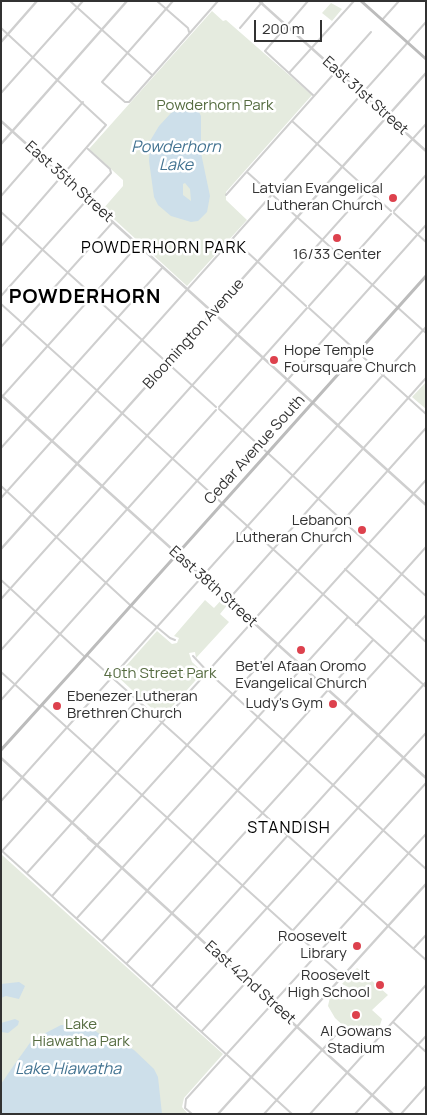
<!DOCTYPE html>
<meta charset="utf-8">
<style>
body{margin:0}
#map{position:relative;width:427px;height:1115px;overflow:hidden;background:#fff;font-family:Manrope,sans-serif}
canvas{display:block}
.frame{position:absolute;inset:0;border:2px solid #323232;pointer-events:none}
.scale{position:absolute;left:254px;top:20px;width:68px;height:22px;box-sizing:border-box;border:2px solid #323232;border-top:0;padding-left:6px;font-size:15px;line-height:18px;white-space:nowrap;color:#323232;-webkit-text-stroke:4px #fff;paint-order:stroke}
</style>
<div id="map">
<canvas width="427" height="1115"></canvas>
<div class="frame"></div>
<div class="scale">200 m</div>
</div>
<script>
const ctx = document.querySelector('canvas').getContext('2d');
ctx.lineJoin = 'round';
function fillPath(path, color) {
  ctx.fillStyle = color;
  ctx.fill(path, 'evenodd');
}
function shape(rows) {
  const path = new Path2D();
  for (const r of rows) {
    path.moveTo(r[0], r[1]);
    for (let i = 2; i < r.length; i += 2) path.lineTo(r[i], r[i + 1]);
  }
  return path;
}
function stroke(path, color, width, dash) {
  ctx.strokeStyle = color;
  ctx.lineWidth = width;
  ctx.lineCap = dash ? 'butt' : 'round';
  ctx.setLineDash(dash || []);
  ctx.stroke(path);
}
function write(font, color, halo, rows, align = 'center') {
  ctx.font = font + ' Manrope,sans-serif';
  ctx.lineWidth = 5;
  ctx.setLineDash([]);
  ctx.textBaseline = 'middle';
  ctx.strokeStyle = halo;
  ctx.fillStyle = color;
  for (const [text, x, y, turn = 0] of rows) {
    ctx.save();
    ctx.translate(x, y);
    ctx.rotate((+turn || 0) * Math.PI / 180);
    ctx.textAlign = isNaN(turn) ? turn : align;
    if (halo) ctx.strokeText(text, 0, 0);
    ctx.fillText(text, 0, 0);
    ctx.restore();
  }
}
fillPath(shape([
 [331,3,342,9,332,21,322,13],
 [212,11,223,21,226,20,312,95,226,192,226,200,247,220,187,286,103,209,123,186,123,180,89,149],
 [426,382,426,409,412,397],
 [223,598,229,603,220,614,229,622,196,658,195,652,189,653,192,662,203,672,162,718,117,676,157,631,172,644,177,643,179,638,174,636,205,600,214,608],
 [2,855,223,1054,184,1098,182,1107,188,1114,1,1114],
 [357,968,388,995,372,1010,382,1019,378,1031,372,1037,365,1039,350,1032,335,1018,328,1006,330,997,337,990,347,989,353,993,356,991,342,984]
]), '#e5ebdf');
fillPath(shape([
 [190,104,197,108,201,116,201,153,210,196,207,212,198,221,191,222,171,216,158,205,154,197,149,161,150,141,159,126,171,113],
 [185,183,190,189,191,201,183,195,183,184],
 [19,982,25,986,19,999,6,996,1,998,1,984],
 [15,1019,19,1021,18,1025,8,1033,1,1032,1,1023],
 [61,1025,78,1026,94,1030,101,1035,114,1038,134,1050,154,1069,158,1077,162,1114,1,1114,1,1084,12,1068,32,1040]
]), '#cddfea');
stroke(shape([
 [70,1,152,75],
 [157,1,188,28,189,32],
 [173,1,102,82,125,102,129,102,218,1],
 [308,1,265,51,314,96],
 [382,20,399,1],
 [1,28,106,125,1,246],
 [240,28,263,1],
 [289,73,354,1],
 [1,93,83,1],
 [292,121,391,211],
 [247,172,426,333],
 [226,195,371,32],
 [1,196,83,102],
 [394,211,426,175],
 [1,212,216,407],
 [394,213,426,242],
 [233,239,306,306],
 [1,296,111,173,110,169,88,149],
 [1,304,426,687],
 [309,306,391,214],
 [309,308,426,414],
 [1,347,113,222],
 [1,398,138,245],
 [219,407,307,308],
 [219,409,426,596],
 [1,448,163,267],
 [1,486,129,604,170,638,175,640],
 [1,498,426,22],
 [345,569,426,642],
 [1,580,84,656],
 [1,599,426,124],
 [228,600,426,378],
 [356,625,426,547],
 [1,650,216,410],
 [88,656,145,707],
 [193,656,208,672,426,869],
 [1,672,40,707],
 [128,692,426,960],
 [1,700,426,225],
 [345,704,426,615],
 [42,705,343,976],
 [1,801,426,327],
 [98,844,426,480],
 [1,850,292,1114],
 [3,850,138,699],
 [27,873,426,428],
 [53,895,96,846],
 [77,918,348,617],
 [102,941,373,640],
 [414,948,426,935],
 [127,963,353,713],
 [152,986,426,682],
 [176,1008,426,733],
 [393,1022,426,1052],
 [202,1031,426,783],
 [192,1114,185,1108,186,1099,426,834],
 [264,1114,343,1027],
 [310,1114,426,985],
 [355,1114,426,1036],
 [401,1114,426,1086]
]), '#cfcfcf', 2);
stroke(shape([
 [259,1,426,151],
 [1,42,37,1],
 [1,121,426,505],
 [1,144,127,1],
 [1,395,426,778],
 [1,549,426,73],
 [1,758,393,1114],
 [88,838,105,852],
 [218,1114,426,884]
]), '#cfcfcf', 2.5);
stroke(shape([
 [361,1,426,59],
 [76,667,426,276],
 [1,750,77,666]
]), '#bcbcbc', 3);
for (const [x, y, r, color] of [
 [393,198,5,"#dd414d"],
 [337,238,5,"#dd414d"],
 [274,360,5,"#dd414d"],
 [362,530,5,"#dd414d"],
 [301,650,5,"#dd414d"],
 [333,704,5,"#dd414d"],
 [57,706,5,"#dd414d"],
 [357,946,5,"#dd414d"],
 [380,985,5,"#dd414d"],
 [356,1015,5,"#dd414d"]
]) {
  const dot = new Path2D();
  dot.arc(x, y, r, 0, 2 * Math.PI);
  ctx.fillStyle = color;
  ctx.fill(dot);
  stroke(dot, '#fff', 2);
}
write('15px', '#323232', '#fff', [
 ["East 31st Street",365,96,42],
 ["East 35th Street",69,182,42],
 ["Bloomington Avenue",194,334,-48],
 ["Cedar Avenue South",255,450,-48],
 ["East 38th Street",213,587,42],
 ["East 42nd Street",250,983,42]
]);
write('15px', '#566c41', '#fff', [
 ["Powderhorn Park",215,106],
 ["40th Street Park",160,674],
 ["Lake",81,1025],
 ["Hiawatha Park",81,1042]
]);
write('15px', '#323232', '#fff', [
 ["Latvian Evangelical",383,189],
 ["Lutheran Church",383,206],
 ["16/33 Center",337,255,"center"],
 ["Hope Temple",284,351,"left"],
 ["Foursquare Church",284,368,"left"],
 ["Lebanon",352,521],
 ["Lutheran Church",352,538],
 ["Bet’el Afaan Oromo",301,667,"center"],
 ["Evangelical Church",301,684,"center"],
 ["Ebenezer Lutheran",67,697,"left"],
 ["Brethren Church",67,714,"left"],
 ["Ludy's Gym",323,704],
 ["Roosevelt",347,937],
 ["Library",347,954],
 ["Roosevelt",370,976],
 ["High School",370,993],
 ["Al Gowans",356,1032,"center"],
 ["Stadium",356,1049,"center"]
], 'right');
write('italic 16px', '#437391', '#fff', [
 ["Powderhorn",176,148],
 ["Lake",176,166],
 ["Lake Hiawatha",68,1070]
]);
ctx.letterSpacing = '1px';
write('16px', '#000', '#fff', [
 ["POWDERHORN PARK",164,249],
 ["STANDISH",289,829]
]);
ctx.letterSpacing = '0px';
ctx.letterSpacing = '1px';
write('bold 20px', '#000', '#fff', [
 ["POWDERHORN",85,297]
]);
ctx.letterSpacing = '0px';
</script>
